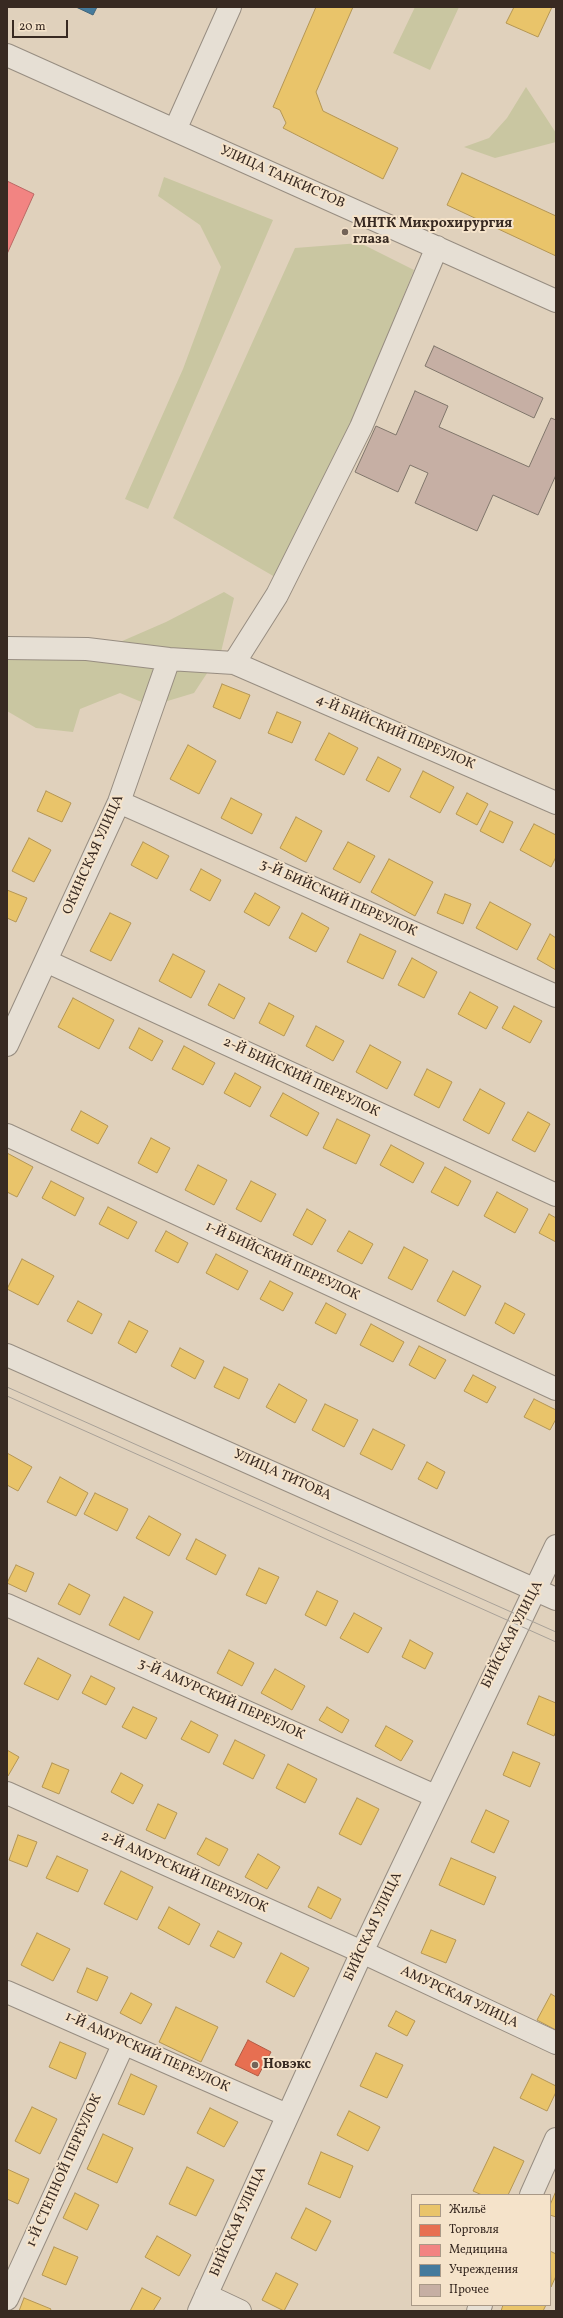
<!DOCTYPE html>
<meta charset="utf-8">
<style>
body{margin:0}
#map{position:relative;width:563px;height:2318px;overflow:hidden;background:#e0d1bc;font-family:Vollkorn,serif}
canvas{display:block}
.frame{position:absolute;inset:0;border:8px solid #382a22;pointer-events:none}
.legend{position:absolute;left:411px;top:2194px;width:140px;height:112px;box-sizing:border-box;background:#f5e3ca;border:1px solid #a99987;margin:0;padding:5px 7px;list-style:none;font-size:12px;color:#382a22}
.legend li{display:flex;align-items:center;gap:8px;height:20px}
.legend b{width:20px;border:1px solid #a99987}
.scale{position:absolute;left:12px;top:20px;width:56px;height:18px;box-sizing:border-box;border:2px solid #382a22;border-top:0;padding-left:5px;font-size:12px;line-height:14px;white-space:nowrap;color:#382a22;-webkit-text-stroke:3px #f5e3ca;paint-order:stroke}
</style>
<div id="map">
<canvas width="563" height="2318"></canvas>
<div class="frame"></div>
<ul class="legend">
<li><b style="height:11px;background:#e9c46a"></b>Жильё</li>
<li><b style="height:11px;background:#e76f51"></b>Торговля</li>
<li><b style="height:11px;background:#f28482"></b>Медицина</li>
<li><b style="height:11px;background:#457b9d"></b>Учреждения</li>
<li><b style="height:11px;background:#c6afa4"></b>Прочее</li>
</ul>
<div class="scale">20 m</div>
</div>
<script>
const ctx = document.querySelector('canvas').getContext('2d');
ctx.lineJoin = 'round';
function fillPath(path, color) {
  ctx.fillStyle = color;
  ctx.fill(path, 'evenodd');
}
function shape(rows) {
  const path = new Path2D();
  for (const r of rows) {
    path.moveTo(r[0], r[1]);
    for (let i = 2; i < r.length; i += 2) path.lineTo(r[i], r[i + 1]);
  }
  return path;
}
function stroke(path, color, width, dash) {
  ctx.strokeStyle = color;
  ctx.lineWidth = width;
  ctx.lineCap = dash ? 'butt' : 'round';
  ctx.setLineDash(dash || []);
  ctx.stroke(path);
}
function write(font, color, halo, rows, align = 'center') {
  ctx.font = font + ' Vollkorn,serif';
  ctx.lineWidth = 4;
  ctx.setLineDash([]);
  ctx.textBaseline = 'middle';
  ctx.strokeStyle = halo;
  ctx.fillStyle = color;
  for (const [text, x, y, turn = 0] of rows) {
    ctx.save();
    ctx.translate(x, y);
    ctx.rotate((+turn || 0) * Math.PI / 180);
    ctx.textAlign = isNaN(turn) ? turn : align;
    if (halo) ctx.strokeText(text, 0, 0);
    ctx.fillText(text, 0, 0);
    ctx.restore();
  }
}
fillPath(shape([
 [415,7,459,7,430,70,393,53],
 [526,87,556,133,556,142,495,158,464,147,489,138,507,118],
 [164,177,273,220,148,509,125,499,183,369,221,267,200,225,158,196],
 [360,243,414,270,341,449,275,577,173,518,295,248],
 [224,592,234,598,221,652,194,693,151,706,120,693,80,709,73,732,36,728,7,711,7,657,34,659,90,655,166,622]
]), '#c9c6a1');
const homes = shape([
 [316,7,353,7,316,92,323,111,398,148,383,179,283,128,286,123,280,110,273,107,316,7],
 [514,7,552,7,538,37,506,23,514,7],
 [462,173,556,216,556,256,447,205,462,173],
 [222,684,250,695,240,719,213,707,222,684],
 [277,712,301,722,292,743,268,733,277,712],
 [329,733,358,748,344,775,315,760,329,733],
 [188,745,216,761,199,794,170,779,188,745],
 [378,757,401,769,389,792,366,780,378,757],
 [423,771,454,787,440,813,410,797,423,771],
 [46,791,71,803,62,822,37,811,46,791],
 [467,793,488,804,477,825,456,814,467,793],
 [231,798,262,814,252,834,221,818,231,798],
 [490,811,513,822,503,843,480,831,490,811],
 [296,817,322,831,306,862,280,848,296,817],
 [534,824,556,835,556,857,551,867,520,850,534,824],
 [29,838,51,850,34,882,12,871,29,838],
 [143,842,169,856,157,879,131,865,143,842],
 [348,842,375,856,360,883,333,869,348,842],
 [389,859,433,882,415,916,371,892,389,859],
 [201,869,221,880,210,901,190,890,201,869],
 [7,890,27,898,16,922,7,918,7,890],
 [255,893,280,907,269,926,244,912,255,893],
 [445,894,471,904,463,924,437,913,445,894],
 [490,902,531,924,517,950,476,928,490,902],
 [110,913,131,923,111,961,90,951,110,913],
 [302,913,329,928,316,952,289,938,302,913],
 [360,934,396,951,383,979,347,962,360,934],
 [550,934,556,938,556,970,537,959,550,934],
 [173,954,205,971,191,998,159,981,173,954],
 [412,958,437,972,424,998,398,985,412,958],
 [219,984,245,998,234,1019,208,1005,219,984],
 [470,992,498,1007,486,1029,458,1014,470,992],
 [73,998,114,1020,99,1049,58,1027,73,998],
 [269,1003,294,1016,284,1036,259,1023,269,1003],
 [514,1006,542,1021,530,1043,502,1028,514,1006],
 [316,1026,344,1041,333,1061,306,1046,316,1026],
 [139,1028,163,1041,152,1061,129,1048,139,1028],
 [370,1045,401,1062,387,1089,356,1072,370,1045],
 [184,1046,215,1063,203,1085,172,1069,184,1046],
 [427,1069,452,1082,439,1108,414,1095,427,1069],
 [235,1073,261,1087,250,1107,224,1093,235,1073],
 [480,1089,505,1103,489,1134,463,1120,480,1089],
 [283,1093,319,1113,307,1136,270,1116,283,1093],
 [81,1111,108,1126,98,1144,71,1130,81,1111],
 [528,1112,550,1124,535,1152,512,1140,528,1112],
 [337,1119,370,1135,356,1164,323,1148,337,1119],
 [151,1138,170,1148,157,1173,138,1163,151,1138],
 [391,1145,424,1163,413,1183,380,1165,391,1145],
 [7,1153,33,1167,17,1197,7,1192,7,1153],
 [198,1165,227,1180,214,1205,185,1190,198,1165],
 [445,1167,471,1181,458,1206,431,1192,445,1167],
 [51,1181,84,1198,75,1216,42,1198,51,1181],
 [251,1181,276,1194,261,1222,236,1209,251,1181],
 [497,1192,528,1209,515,1233,484,1216,497,1192],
 [108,1207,137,1222,128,1239,99,1224,108,1207],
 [307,1209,326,1220,312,1245,293,1235,307,1209],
 [549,1214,556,1218,556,1242,539,1233,549,1214],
 [166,1231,188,1243,178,1263,155,1251,166,1231],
 [349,1231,373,1244,362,1264,337,1251,349,1231],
 [404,1247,428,1260,412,1290,388,1278,404,1247],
 [216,1254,248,1271,238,1290,206,1273,216,1254],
 [22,1259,54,1276,38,1305,7,1289,22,1259],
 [453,1271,481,1286,465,1316,437,1301,453,1271],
 [270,1281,293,1293,283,1311,260,1299,270,1281],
 [78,1301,102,1314,92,1334,67,1321,78,1301],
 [326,1303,346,1314,336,1334,315,1323,326,1303],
 [505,1303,525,1314,514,1334,495,1323,505,1303],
 [129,1321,148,1331,136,1353,118,1343,129,1321],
 [371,1324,404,1342,393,1362,360,1345,371,1324],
 [419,1346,446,1360,435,1379,409,1365,419,1346],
 [180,1348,204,1361,195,1379,171,1366,180,1348],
 [224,1367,248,1379,239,1399,214,1387,224,1367],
 [473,1375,496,1387,487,1403,464,1391,473,1375],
 [279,1384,307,1400,295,1423,266,1407,279,1384],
 [534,1399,556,1410,556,1419,550,1430,524,1417,534,1399],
 [325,1404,358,1420,344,1447,312,1430,325,1404],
 [373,1429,405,1445,392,1470,360,1454,373,1429],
 [7,1453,32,1467,18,1491,7,1485,7,1453],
 [427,1462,445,1472,437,1489,418,1479,427,1462],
 [60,1477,88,1493,76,1516,47,1502,60,1477],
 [95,1493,128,1509,117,1531,84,1514,95,1493],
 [149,1516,181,1534,169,1556,136,1538,149,1516],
 [196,1539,226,1555,216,1575,186,1559,196,1539],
 [16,1565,34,1573,26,1592,7,1583,16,1565],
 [259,1568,279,1577,266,1604,246,1595,259,1568],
 [69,1584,90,1595,80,1615,58,1604,69,1584],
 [317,1591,338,1601,326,1626,305,1615,317,1591],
 [124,1597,153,1612,139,1640,109,1625,124,1597],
 [354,1613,382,1628,368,1653,340,1638,354,1613],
 [410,1640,433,1653,425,1669,402,1657,410,1640],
 [229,1650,254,1663,242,1686,217,1673,229,1650],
 [38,1658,71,1675,58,1700,24,1684,38,1658],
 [275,1669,305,1686,292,1710,261,1693,275,1669],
 [91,1676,115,1688,106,1705,82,1693,91,1676],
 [539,1696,556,1703,556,1731,554,1736,527,1724,539,1696],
 [133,1707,157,1718,146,1739,122,1727,133,1707],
 [327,1707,349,1720,342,1733,319,1720,327,1707],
 [191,1721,218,1735,209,1753,181,1739,191,1721],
 [386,1726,413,1741,401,1761,375,1746,386,1726],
 [235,1740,265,1755,253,1779,223,1764,235,1740],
 [7,1750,19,1757,8,1776,7,1775,7,1750],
 [513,1752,540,1763,530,1787,503,1775,513,1752],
 [52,1763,69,1770,59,1794,42,1787,52,1763],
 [288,1764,317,1779,305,1803,276,1788,288,1764],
 [121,1773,143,1785,133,1804,111,1792,121,1773],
 [357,1798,379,1809,361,1845,339,1834,357,1798],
 [158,1804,177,1813,165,1839,146,1830,158,1804],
 [486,1810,509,1821,494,1853,471,1842,486,1810],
 [18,1835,37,1842,27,1867,9,1860,18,1835],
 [206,1838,228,1849,219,1866,197,1854,206,1838],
 [258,1854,280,1867,267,1889,245,1877,258,1854],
 [57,1856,88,1870,78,1892,46,1878,57,1856],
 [451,1858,496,1877,484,1905,439,1885,451,1858],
 [121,1871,153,1887,137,1920,104,1904,121,1871],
 [318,1887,341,1899,331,1919,308,1907,318,1887],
 [169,1907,200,1924,189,1945,158,1928,169,1907],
 [431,1930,456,1940,446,1963,421,1953,431,1930],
 [218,1931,242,1943,234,1958,210,1946,218,1931],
 [37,1933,70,1949,53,1981,21,1965,37,1933],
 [281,1953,309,1968,294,1997,266,1982,281,1953],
 [87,1968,108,1977,97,2001,77,1992,87,1968],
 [131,1993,152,2004,141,2024,120,2013,131,1993],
 [551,1994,556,1997,556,2030,537,2020,551,1994],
 [176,2007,218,2027,201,2062,159,2042,176,2007],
 [396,2011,415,2021,407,2036,388,2026,396,2011],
 [60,2042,86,2053,76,2079,49,2067,60,2042],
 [376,2053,403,2065,387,2098,360,2086,376,2053],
 [131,2074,157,2086,144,2115,118,2104,131,2074],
 [532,2074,556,2086,556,2092,547,2111,520,2098,532,2074],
 [32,2107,57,2119,40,2154,15,2141,32,2107],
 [210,2108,238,2122,224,2147,197,2133,210,2108],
 [349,2111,380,2127,368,2151,337,2135,349,2111],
 [103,2134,133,2148,117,2183,87,2169,103,2134],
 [494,2147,524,2161,508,2195,482,2195,473,2191,494,2147],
 [321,2152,353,2166,340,2198,308,2184,321,2152],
 [187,2167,214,2180,196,2216,169,2204,187,2167],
 [7,2169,29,2179,18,2204,7,2199,7,2169],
 [556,2191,556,2217,550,2215,550,2205,556,2191],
 [75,2193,99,2205,87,2230,63,2218,75,2193],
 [306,2208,331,2221,316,2251,291,2238,306,2208],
 [157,2236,191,2255,179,2276,145,2257,157,2236],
 [54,2247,78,2257,66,2285,42,2275,54,2247],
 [550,2251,556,2254,556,2276,551,2287,550,2251],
 [276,2273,298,2284,284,2311,262,2300,276,2273],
 [142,2288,161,2298,153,2311,130,2311,142,2288],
 [24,2298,51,2309,50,2311,19,2311,24,2298],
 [503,2305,546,2305,543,2311,501,2311,503,2305]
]);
fillPath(homes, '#e9c46a');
stroke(homes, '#b49654', 1);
const shops = shape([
 [248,2040,271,2052,258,2076,235,2065,248,2040]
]);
fillPath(shops, '#e76f51');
stroke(shops, '#b25a43', 1);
const health = shape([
 [7,181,34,194,7,254,7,181]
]);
fillPath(health, '#f28482');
stroke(health, '#ba6965', 1);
const public = shape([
 [76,7,97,7,93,15,76,7]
]);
fillPath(public, '#457b9d');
stroke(public, '#416378', 1);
const building = shape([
 [434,346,543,398,534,418,425,366,434,346],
 [415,391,448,406,439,427,529,467,551,418,556,420,556,475,538,515,493,495,477,531,415,503,428,473,410,465,398,492,355,472,376,426,396,435,415,391]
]);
fillPath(building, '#c6afa4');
stroke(building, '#80766b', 1);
const minor = shape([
 [7,55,556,301],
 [175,130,230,7],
 [7,648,87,649,169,659,234,663,556,803],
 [234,663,277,595,361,427,437,247],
 [119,802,556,996],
 [46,961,556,1195],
 [7,1045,119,802,169,659],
 [7,1135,556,1389],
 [7,1355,556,1599],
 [7,1605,435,1796],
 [7,1793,362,1952,556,2043],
 [7,1992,287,2115],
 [531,2195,556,2139],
 [206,2295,240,2311],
 [7,2299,124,2043],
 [199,2311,362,1952,556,1546],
 [478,2311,481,2305]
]);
stroke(minor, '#978d81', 24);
stroke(minor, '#e6dfd4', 22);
stroke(shape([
 [7,1387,556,1632],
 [7,1396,556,1642]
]), '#a8a198', 1);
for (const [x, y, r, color] of [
 [345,232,4,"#736458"],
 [255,2065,4,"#736458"]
]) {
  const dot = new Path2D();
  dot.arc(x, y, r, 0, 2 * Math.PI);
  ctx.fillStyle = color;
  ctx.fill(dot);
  stroke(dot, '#f5e3ca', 1.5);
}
write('14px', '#382a22', '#f5e3ca', [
 ["УЛИЦА ТАНКИСТОВ",282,178,24],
 ["4-Й БИЙСКИЙ ПЕРЕУЛОК",395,733,23],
 ["ОКИНСКАЯ УЛИЦА",94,855,-66],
 ["3-Й БИЙСКИЙ ПЕРЕУЛОК",338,899,24],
 ["2-Й БИЙСКИЙ ПЕРЕУЛОК",301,1078,25],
 ["1-Й БИЙСКИЙ ПЕРЕУЛОК",282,1262,25],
 ["УЛИЦА ТИТОВА",282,1476,24],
 ["БИЙСКАЯ УЛИЦА",513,1635,-63],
 ["3-Й АМУРСКИЙ ПЕРЕУЛОК",221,1700,24],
 ["2-Й АМУРСКИЙ ПЕРЕУЛОК",184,1873,24],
 ["БИЙСКАЯ УЛИЦА",374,1927,-65],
 ["АМУРСКАЯ УЛИЦА",459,1998,25],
 ["1-Й АМУРСКИЙ ПЕРЕУЛОК",147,2053,24],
 ["1-Й СТЕПНОЙ ПЕРЕУЛОК",65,2171,-66],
 ["БИЙСКАЯ УЛИЦА",239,2222,-66]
]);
write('bold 14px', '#382a22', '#f5e3ca', [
 ["МНТК Микрохирургия",353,224],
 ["глаза",353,240],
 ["Новэкс",263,2065]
], 'left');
</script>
